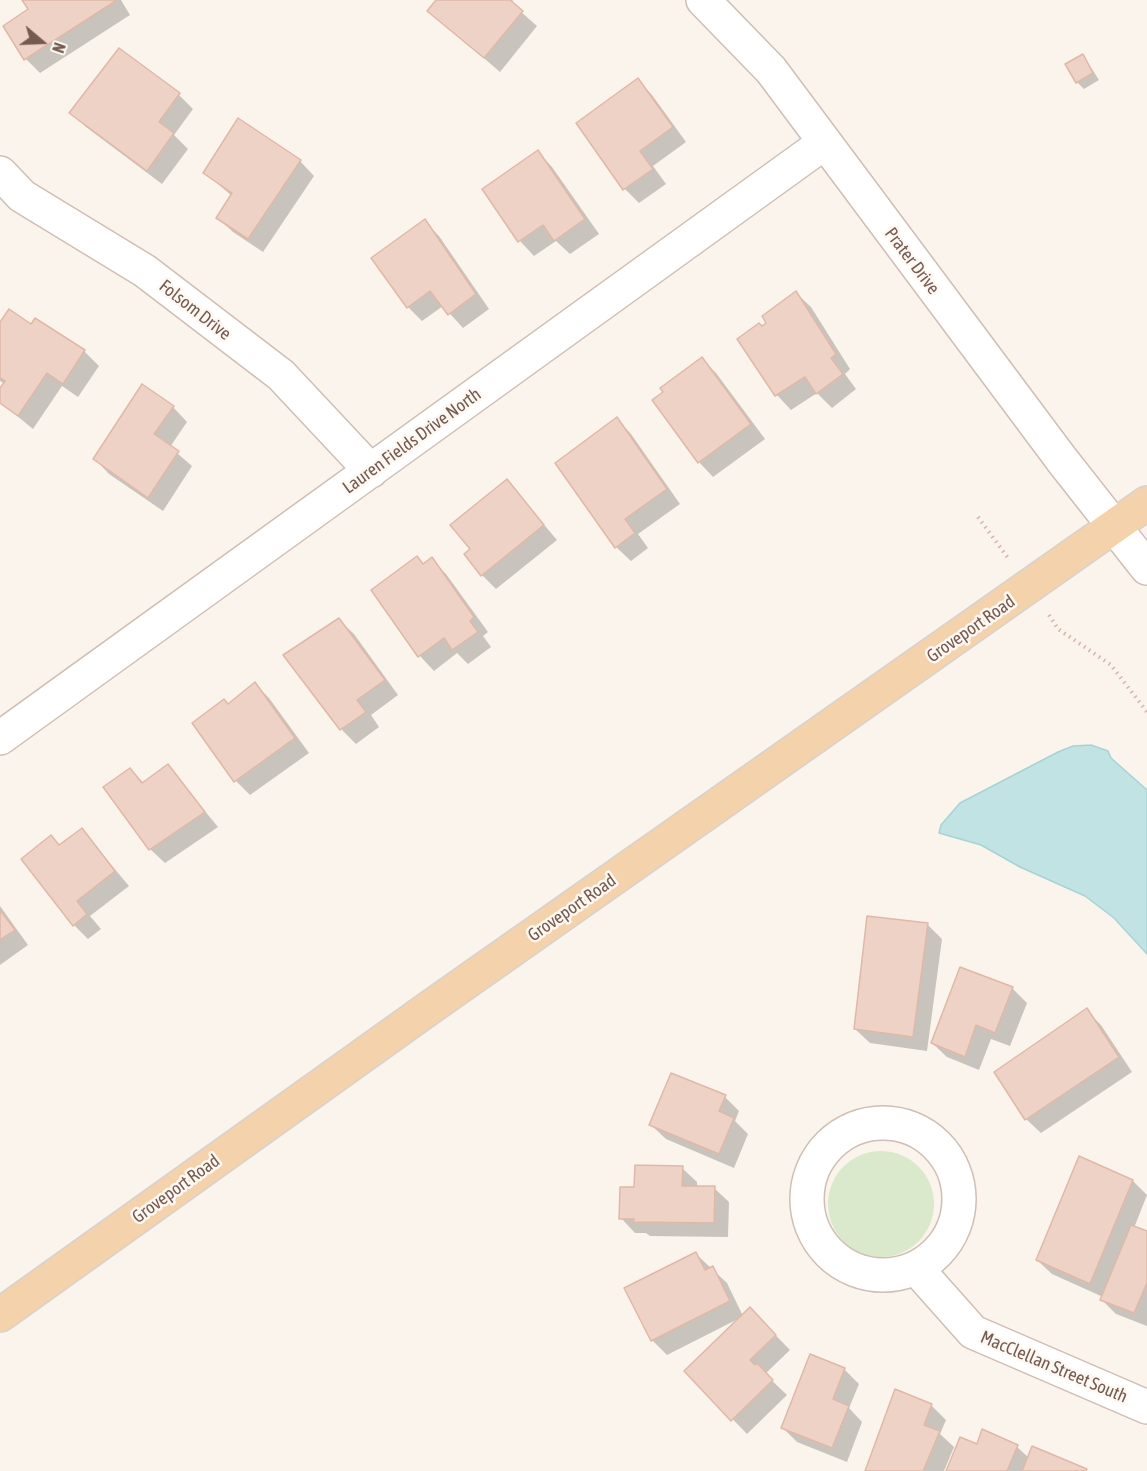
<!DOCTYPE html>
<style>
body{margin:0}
#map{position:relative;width:1147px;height:1471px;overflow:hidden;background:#fbf4ec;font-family:"Asap Condensed",sans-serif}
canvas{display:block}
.north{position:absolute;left:12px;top:12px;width:60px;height:60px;-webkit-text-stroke:4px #fef8f3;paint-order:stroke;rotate:109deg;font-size:16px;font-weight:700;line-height:24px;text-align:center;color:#755a50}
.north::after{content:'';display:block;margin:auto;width:21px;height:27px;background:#755a50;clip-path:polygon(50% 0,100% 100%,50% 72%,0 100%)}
</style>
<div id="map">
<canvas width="1147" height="1471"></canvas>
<div class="north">N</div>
</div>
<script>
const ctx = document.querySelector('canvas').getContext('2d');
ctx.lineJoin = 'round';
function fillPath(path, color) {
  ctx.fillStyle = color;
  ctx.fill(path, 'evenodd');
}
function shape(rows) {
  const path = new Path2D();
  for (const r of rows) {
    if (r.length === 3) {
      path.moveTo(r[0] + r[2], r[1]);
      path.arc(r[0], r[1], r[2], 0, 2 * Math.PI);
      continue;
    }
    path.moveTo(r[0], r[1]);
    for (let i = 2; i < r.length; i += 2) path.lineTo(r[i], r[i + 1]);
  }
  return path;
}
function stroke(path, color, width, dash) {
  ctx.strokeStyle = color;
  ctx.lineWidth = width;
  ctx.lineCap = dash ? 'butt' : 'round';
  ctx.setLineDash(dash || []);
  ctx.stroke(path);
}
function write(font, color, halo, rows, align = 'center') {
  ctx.font = font + ' "Asap Condensed",sans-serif';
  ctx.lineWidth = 5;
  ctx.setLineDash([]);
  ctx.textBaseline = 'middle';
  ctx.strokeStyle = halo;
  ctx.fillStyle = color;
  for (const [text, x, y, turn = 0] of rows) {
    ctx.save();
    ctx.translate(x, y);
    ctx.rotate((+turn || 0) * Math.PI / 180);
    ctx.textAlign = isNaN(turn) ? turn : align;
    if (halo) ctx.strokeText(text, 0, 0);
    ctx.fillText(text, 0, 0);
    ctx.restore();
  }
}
fillPath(shape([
 [881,1204,53]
]), '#dae9cb');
const water = shape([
 [1091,745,1108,751,1111,758,1147,790,1147,954,1114,918,1085,896,1020,867,981,845,939,833,941,825,960,803,1058,752,1073,746,1091,745]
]);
fillPath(water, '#c1e3e4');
stroke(water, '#a8d3d5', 1.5);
fillPath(shape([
 [24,0,121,0,130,15,40,73,26,59,30,10],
 [438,0,513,0,511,3,537,26,500,72,429,11],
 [1083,55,1099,80,1084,89,1077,82],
 [638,80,652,95,686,142,653,166,666,184,639,203,625,189,578,124],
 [179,95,193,109,174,135,188,149,162,184,86,127,71,113],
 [538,152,552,167,599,234,570,254,556,241,534,256,520,241,484,189],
 [300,161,314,176,263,252,233,232,218,218,232,196,205,173],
 [424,221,439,236,489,309,463,328,443,306,422,321,408,307],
 [796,293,811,307,850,369,845,374,856,389,832,408,817,393,791,410,777,395,739,339,762,328],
 [0,325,31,326,84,351,99,366,78,397,62,386,33,429,0,402,0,391,5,384,0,381],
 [702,359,716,373,765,439,713,477,699,462],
 [173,407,187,422,170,447,192,466,163,511,109,474,95,459],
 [617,419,631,434,680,504,638,534,648,548,631,561,616,547],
 [507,481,557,540,496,589,482,575,472,550],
 [431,559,446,574,488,632,483,636,491,647,468,664,457,653,434,671,420,656,373,591],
 [339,620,354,634,398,695,371,715,379,727,356,744,331,719,285,655],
 [255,684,269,698,309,753,250,795,236,781,194,723,229,706],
 [168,766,218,827,165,863,150,849,130,770,144,783],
 [82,830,129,886,90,916,101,929,88,939,74,925,51,837,60,846],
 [0,906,28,945,0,965],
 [927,924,942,939,927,1051,870,1043,855,1029],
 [1012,988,1027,1003,1010,1046,991,1039,979,1070,947,1057,932,1043],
 [1086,1010,1101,1025,1132,1072,1041,1133,1026,1119],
 [725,1097,739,1111,735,1121,748,1134,734,1168,666,1139,651,1125],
 [1080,1158,1133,1181,1147,1195,1134,1228,1147,1233,1147,1326,1116,1314,1102,1300,1103,1297,1052,1274,1037,1260],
 [682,1168,697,1182,697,1188,714,1188,729,1202,728,1237,650,1236,646,1233,635,1233,621,1218,636,1189],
 [696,1254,727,1283,743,1316,750,1309,790,1350,765,1374,787,1395,747,1434,686,1371,740,1318,667,1355,652,1340],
 [844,1369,859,1384,849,1408,862,1422,847,1462,797,1442,783,1428],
 [931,1405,946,1420,940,1434,954,1447,944,1471,867,1471],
 [977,1446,1017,1447,1029,1458,1088,1471,948,1471]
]), '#0003');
const building = shape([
 [22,0,117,0,24,60,3,26,28,9,22,0],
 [436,0,510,0,523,11,484,58,427,11,436,0],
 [119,48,180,93,159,122,174,133,147,171,69,113,119,48],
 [1083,54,1093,73,1076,83,1065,64,1083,54],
 [638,78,673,127,640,151,653,169,623,190,576,123,638,78],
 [238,118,301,160,248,239,216,218,232,193,203,173,238,118],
 [538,150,585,219,554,241,543,225,518,242,482,189,538,150],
 [425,219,476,294,448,315,430,291,407,308,371,258,425,219],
 [796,291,836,354,831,358,843,374,816,394,805,377,775,396,737,339,759,323,762,326,766,323,762,316,796,291],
 [9,309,31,324,35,318,85,350,63,384,47,373,18,416,0,403,0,388,5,381,0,378,0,322,9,309],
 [702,357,751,424,698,463,652,400,663,392,660,388,702,357],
 [142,384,174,406,154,434,179,451,148,498,93,459,142,384],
 [617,417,667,489,625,519,635,533,615,548,555,463,617,417],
 [507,479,544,525,481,576,464,554,470,549,450,525,507,479],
 [417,556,423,564,432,557,474,617,470,621,478,632,452,650,444,638,418,657,371,590,417,556],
 [339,618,385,680,357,700,366,712,340,730,283,655,339,618],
 [255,682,295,738,234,782,192,723,224,699,228,704,255,682],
 [168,764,205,812,149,850,103,787,130,768,142,783,168,764],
 [82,828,115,871,77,901,87,914,73,926,21,859,51,835,59,845,82,828],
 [0,910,15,930,0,940,0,910],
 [867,916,928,923,913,1037,854,1029,867,916],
 [960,967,1013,987,995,1033,976,1025,965,1057,931,1043,960,967],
 [1087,1008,1119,1057,1025,1120,994,1072,1087,1008],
 [671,1073,726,1095,719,1111,734,1118,719,1154,649,1125,671,1073],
 [1079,1156,1133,1180,1090,1284,1036,1260,1079,1156],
 [635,1165,683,1166,682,1186,715,1186,714,1223,633,1222,634,1219,619,1219,620,1187,634,1187,635,1165],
 [1131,1225,1147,1231,1147,1283,1134,1313,1100,1300,1131,1225],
 [696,1252,705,1270,713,1266,730,1301,651,1341,624,1288,696,1252],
 [750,1307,776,1335,750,1360,755,1365,757,1363,773,1380,731,1421,684,1371,750,1307],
 [810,1354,845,1368,833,1399,849,1406,832,1448,781,1428,810,1354],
 [895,1389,932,1404,924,1425,940,1431,923,1471,865,1471,895,1389],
 [982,1429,1018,1445,1007,1471,946,1471,960,1437,977,1444,982,1429],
 [1032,1446,1087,1469,1086,1471,1022,1471,1032,1446]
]);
fillPath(building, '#efd2c6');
stroke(building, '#e0b8a7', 1.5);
const minor = shape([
 [703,0,771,70,1062,460,1147,568],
 [0,173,22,196,145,271,281,375,371,471],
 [0,738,824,143],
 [883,1199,76],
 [917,1269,973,1332,1147,1407]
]);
const major = shape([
 [0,1315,432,1006,1147,503]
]);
stroke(minor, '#cfbeb4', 36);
stroke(major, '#d8d1ce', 36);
stroke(shape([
 [978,517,1008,558],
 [1049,615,1058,629,1111,665,1147,712]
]), '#d4b5a8', 4, [1.5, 4.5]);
stroke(minor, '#fff', 33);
stroke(major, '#f4d2ab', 33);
write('18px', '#755a50', '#fef8f3', [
 ["Prater Drive",912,261,53],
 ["Folsom Drive",195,310,38],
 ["Lauren Fields Drive North",412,441,-36],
 ["Groveport Road",971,629,-35],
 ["Groveport Road",572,908,-35],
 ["Groveport Road",176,1189,-36],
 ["MacClellan Street South",1054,1367,23]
]);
</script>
